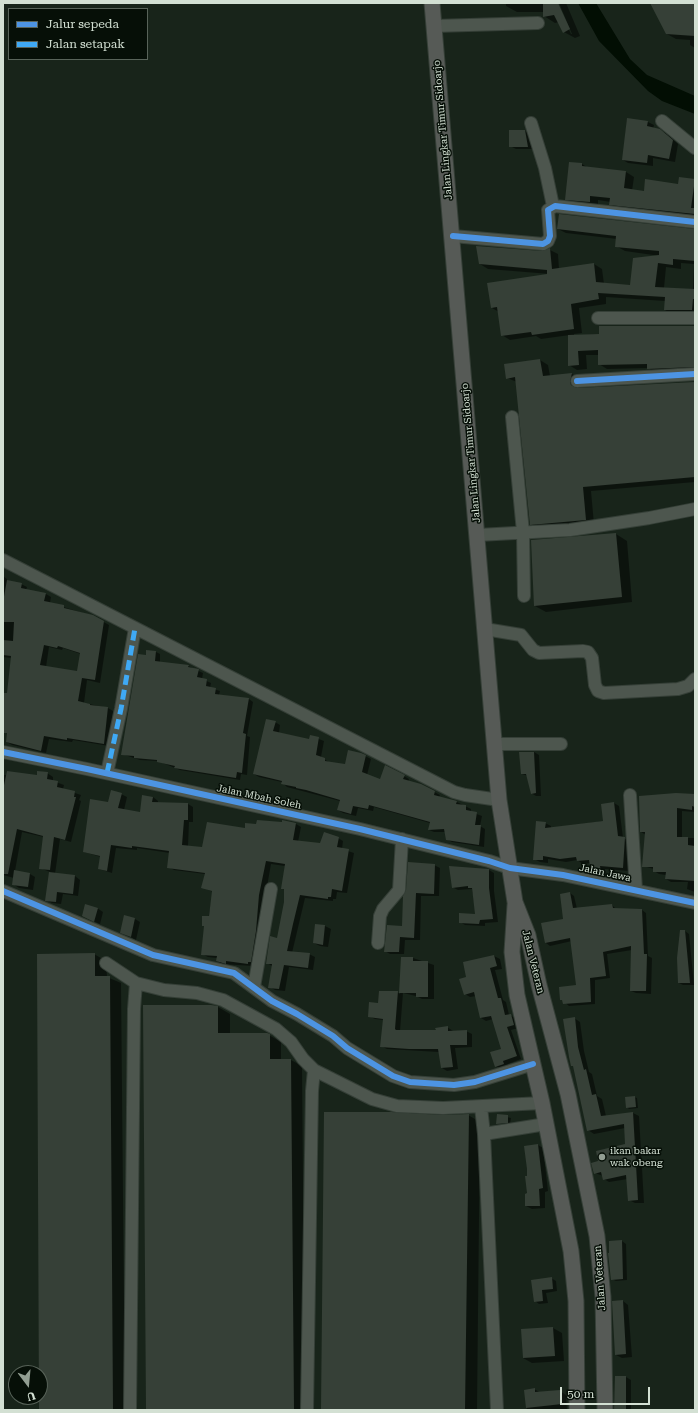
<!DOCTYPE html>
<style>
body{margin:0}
#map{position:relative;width:698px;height:1413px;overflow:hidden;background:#18241a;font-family:"Roboto Serif",serif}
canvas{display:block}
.frame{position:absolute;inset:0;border:4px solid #d3e0d3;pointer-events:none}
.legend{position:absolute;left:8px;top:8px;width:140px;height:52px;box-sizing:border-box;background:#060f07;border:1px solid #586359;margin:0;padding:5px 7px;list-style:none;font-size:12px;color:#d3e0d3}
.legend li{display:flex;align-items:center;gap:8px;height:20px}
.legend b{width:20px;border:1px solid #586359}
.north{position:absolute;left:8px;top:1365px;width:40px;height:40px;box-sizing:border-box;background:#060f07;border:1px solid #586359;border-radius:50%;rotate:164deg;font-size:11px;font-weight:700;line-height:16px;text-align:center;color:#d3e0d3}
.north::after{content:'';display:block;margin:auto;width:14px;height:18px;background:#929e92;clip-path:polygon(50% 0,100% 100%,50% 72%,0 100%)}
.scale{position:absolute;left:560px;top:1387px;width:90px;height:18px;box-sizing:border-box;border:2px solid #d3e0d3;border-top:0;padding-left:5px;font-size:12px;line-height:14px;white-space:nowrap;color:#d3e0d3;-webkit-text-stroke:3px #060f07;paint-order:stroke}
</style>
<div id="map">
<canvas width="698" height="1413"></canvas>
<div class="frame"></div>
<ul class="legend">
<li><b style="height:5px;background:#4d94e3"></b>Jalur sepeda</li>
<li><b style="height:5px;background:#3fa9f5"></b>Jalan setapak</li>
</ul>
<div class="north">U</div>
<div class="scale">50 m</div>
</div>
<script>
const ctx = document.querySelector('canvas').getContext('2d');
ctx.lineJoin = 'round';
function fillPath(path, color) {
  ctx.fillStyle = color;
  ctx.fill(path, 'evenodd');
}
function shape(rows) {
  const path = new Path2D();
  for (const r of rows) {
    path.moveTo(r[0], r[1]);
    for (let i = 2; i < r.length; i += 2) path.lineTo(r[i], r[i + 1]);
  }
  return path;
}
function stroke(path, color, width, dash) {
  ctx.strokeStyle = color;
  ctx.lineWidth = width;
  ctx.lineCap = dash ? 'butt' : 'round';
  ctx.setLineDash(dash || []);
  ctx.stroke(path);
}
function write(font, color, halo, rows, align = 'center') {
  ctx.font = font + ' "Roboto Serif",serif';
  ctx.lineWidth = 3;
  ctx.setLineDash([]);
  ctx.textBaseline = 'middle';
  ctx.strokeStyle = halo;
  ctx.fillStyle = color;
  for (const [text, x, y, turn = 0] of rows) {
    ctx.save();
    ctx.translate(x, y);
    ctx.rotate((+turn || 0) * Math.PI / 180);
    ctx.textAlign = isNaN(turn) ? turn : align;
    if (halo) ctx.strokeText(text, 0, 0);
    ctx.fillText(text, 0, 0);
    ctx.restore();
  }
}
fillPath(shape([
 [578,3,596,3,630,59,647,75,695,96,695,114,662,101,648,91,599,41]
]), '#020e03');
fillPath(shape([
 [506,3,557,3,571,34,572,34,559,3,566,3,580,36,575,38,564,32,559,22,555,23,544,16,544,12,517,12,506,6],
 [651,3,695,3,695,48,690,45,690,40,676,39,667,34],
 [627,119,648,122,654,125,653,129,666,133,678,144,675,162,653,158,653,166,628,163,623,160],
 [525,131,531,134,534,149,516,149,510,146],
 [570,163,582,164,588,168,626,172,634,177,632,191,644,192,679,185,680,179,695,180,695,218,618,209,610,204,611,202,598,200,598,206,574,204,566,199],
 [558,229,695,230,695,315,673,315,665,310,665,301,606,297,606,304,579,308,582,333,574,334,574,336,695,326,695,371,656,373,648,368,607,369,599,364,599,355,586,355,587,369,577,370,569,365,570,335,541,339,536,336,510,340,502,335,499,312,492,308,550,274,488,269,480,264,550,250,558,254,559,269,594,264,602,269,604,284,631,286,660,256,625,251,616,246,617,239,566,233],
 [681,263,694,264,693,290,664,288,666,267,681,269],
 [540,360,548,365,550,376,572,374,580,379,577,386,578,389,695,383,695,482,591,491,594,524,539,529,531,524,517,382,507,378],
 [616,534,627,541,632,602,546,612,535,606],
 [3,576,7,579,7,581,21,584,27,587,26,590,46,594,51,597,50,603,93,616,109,625,100,683,87,680,84,703,108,708,113,711,109,746,73,740,72,742,49,739,46,753,12,745,7,742,8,731,3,730,3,694,8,694,12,658,3,657],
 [49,647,62,650,63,648,81,654,78,672,46,667],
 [156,652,160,654,160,663,188,666,203,673,202,679,211,683,210,688,220,691,219,695,249,699,253,702,247,736,250,737,247,775,241,774,240,780,180,770,158,761,140,760,122,754,147,657],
 [275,722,280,725,279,733,310,740,311,736,324,741,321,757,330,763,345,765,361,754,371,759,367,775,381,780,404,776,409,779,408,782,421,785,440,795,439,797,457,802,471,809,471,812,482,816,480,826,485,829,484,847,452,842,446,839,446,832,434,832,429,830,430,823,374,807,373,811,358,808,356,816,343,813,338,810,340,801,287,787,282,782,259,777,254,774],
 [534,752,539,755,541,796,536,796,531,793,528,776,522,774],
 [47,773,53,777,53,781,64,785,63,789,81,795,79,800,81,801,71,842,60,839,55,874,75,876,80,880,78,896,63,894,61,904,52,903,46,900,50,872,40,868,44,837,22,832,15,871,30,874,35,877,33,890,19,888,13,884,14,878,3,875,3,775,37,776],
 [121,794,127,797,124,810,141,813,153,797,158,801,158,803,188,804,193,807,193,822,189,822,188,846,203,848,246,829,296,824,301,827,298,842,321,844,338,838,343,841,342,849,354,853,347,893,337,892,336,899,333,899,333,901,305,898,292,953,309,954,315,957,313,970,289,967,285,991,275,990,270,987,272,966,267,963,278,940,285,902,285,890,282,888,285,866,271,864,253,966,222,964,217,961,217,958,208,957,202,954,213,892,202,887,205,874,174,870,169,867,170,853,137,848,137,850,116,848,112,873,99,869,101,857,84,852,109,803],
 [695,795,695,812,682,811,682,838,695,838,695,892,687,889,688,882,671,882,666,879,666,875,659,874,654,871,654,869,643,866,646,835,641,832],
 [614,803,619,806,623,838,630,841,629,871,605,869,606,875,597,876,592,873,591,863,583,864,577,860,566,862,548,859,548,863,540,862,534,859,545,823,551,826,551,828,604,821],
 [434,865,440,868,439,896,421,896,420,940,405,940,404,954,390,954,385,951,403,927,407,891],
 [489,870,494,873,494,891,498,922,485,923,485,926,465,925,460,922,476,915,472,889,458,890,452,887],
 [570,893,574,896,577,909,612,905,617,910,642,910,646,913,648,956,652,958,651,994,636,993,631,991,632,950,607,954,610,978,595,980,595,1004,569,1006,561,999,577,986,572,941,550,946,546,943,564,920],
 [97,908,103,912,100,924,88,919],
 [135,919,140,922,136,940,121,932],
 [316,925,325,926,331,929,328,947,320,946,314,943],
 [685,931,689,934,694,985,683,985,679,983],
 [94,954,106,961,107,977,121,983,125,1410,40,1410],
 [494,956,500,959,502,969,495,970,503,1000,506,1002,509,1015,516,1018,518,1028,511,1030,521,1059,508,1064,509,1067,501,1069,496,1066,502,1050,493,1019,486,1021,481,1018,476,996,470,997,465,994,467,978,464,963],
 [402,958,413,958,434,965,434,999,422,999,416,996,403,993,400,1031,437,1031,447,1027,453,1031,466,1031,472,1034,472,1047,455,1048,458,1069,447,1071,442,1068,439,1052,387,1049,381,1046,384,1020,375,1019,369,1016,379,1004,397,992,400,994],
 [218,1007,230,1014,230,1034,267,1034,281,1042,281,1060,291,1060,302,1066,305,1410,147,1410],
 [574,1018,580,1022,584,1051,589,1072,592,1074,597,1096,602,1099,606,1116,633,1113,639,1116,644,1203,635,1203,629,1200,628,1179,609,1182,604,1179,603,1176,595,1173,600,1162,627,1145,625,1128,594,1134,588,1130],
 [634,1097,637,1098,638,1108,629,1109,627,1107],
 [468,1115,480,1122,477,1410,325,1410,322,1409,443,1116],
 [498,1115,511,1118,510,1124,497,1123],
 [538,1145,543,1148,548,1191,545,1192,545,1208,532,1209,526,1206,528,1177],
 [622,1241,626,1244,627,1280,616,1281,612,1279],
 [551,1278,556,1281,557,1291,546,1293,548,1303,539,1304,535,1301,532,1281],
 [623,1301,628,1305,632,1357,622,1358,616,1355],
 [553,1328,562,1333,564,1361,532,1363,523,1358],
 [616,1377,626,1377,631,1380,631,1410,614,1410],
 [534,1389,541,1393,560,1391,566,1395,567,1410,527,1410,525,1391]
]), '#0007');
fillPath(shape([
 [543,3,558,3,570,29,563,33,554,15,543,17],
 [650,3,695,3,695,36,666,34],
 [627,118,648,121,647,126,660,129,673,140,669,159,648,155,647,163,622,160],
 [509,130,525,130,528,147,509,147],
 [569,162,582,163,582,166,626,171,624,188,644,191,645,179,678,184,679,177,695,179,691,208,695,208,695,214,609,205,610,198,590,196,590,202,565,200],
 [559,214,695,229,695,261,673,259,673,265,658,263,655,287,695,289,695,299,693,299,692,310,664,310,665,297,598,293,599,299,571,304,574,329,532,335,531,332,501,336,497,307,491,308,487,283,547,274,547,270,479,264,476,246,542,251,550,248,552,269,594,263,596,282,630,285,633,258,659,255,659,251,615,247,616,236,557,229],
 [599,326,695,326,695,367,647,369,647,364,598,365,598,350,578,351,579,365,568,366,568,335,599,334],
 [540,359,543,376,572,373,570,382,571,385,577,388,695,382,695,477,583,487,586,520,530,525,515,377,506,379,504,364],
 [616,533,622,597,534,606,531,540],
 [7,580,22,583,21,588,46,593,44,601,64,605,64,608,93,615,104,621,95,680,82,678,78,701,90,704,90,705,108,707,104,744,67,738,67,740,44,736,41,751,6,742,7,733,3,733,3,693,7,693,11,656,3,655,3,640,13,641,14,622,3,622,3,602],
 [44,645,57,648,58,646,80,653,77,671,40,665],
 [146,650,156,651,155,661,189,665,188,667,199,669,197,677,207,679,206,686,216,688,215,694,249,698,243,733,246,734,242,773,237,772,236,778,174,768,175,766,157,762,157,760,134,758,134,756,121,755,138,654,146,655],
 [266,719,276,721,273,731,309,739,310,735,319,737,316,755,325,758,325,761,345,764,348,750,361,753,366,755,362,772,380,779,385,765,405,775,403,779,421,784,435,791,434,795,457,801,456,804,466,805,466,810,477,812,475,825,481,825,479,845,446,840,444,829,428,830,430,822,369,805,368,809,353,806,351,814,337,810,340,800,306,790,296,788,296,787,281,784,282,781,253,774],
 [519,752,534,752,536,793,531,794,526,774,521,774],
 [7,771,37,775,37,771,48,772,47,779,58,781,57,787,75,791,74,797,76,797,65,840,54,837,50,870,39,869,43,836,17,829,8,874,3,874,3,790],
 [111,790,122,793,118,808,140,812,142,795,153,797,152,802,188,803,188,820,184,820,182,845,202,847,207,822,245,828,245,823,256,824,257,820,282,822,282,820,296,823,293,840,320,843,324,832,339,837,337,847,349,849,342,891,332,889,331,897,328,897,328,899,300,895,293,924,287,951,310,953,308,968,284,965,279,989,268,988,272,964,266,964,270,936,277,938,284,902,284,889,281,889,285,864,266,861,259,895,256,931,251,962,248,962,248,964,226,961,226,964,216,961,217,956,201,955,204,926,202,926,202,916,209,916,212,891,201,888,205,873,167,868,169,851,132,846,132,848,111,845,107,871,98,869,100,856,83,852,90,799,108,802],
 [676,793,695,794,695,807,692,806,692,810,677,808,677,837,688,837,688,845,695,846,695,881,665,879,666,872,653,872,653,867,642,867,645,832,640,832,639,796],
 [614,802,618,836,625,837,623,868,600,866,601,872,591,873,589,860,577,861,576,857,560,859,543,856,543,860,533,860,536,821,546,822,545,828,603,821,601,804],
 [408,862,435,864,434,894,416,893,414,938,400,937,399,952,384,952,387,925,402,926,403,896,406,890],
 [449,866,489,869,489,888,493,919,480,920,479,924,459,923,459,913,475,914,472,888,468,888,468,886,452,888],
 [14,870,30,873,28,887,12,885],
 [49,872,75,875,73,894,57,892,56,902,45,901],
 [570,892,573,908,612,904,613,908,642,909,644,954,647,954,646,991,630,991,631,946,603,952,606,976,590,978,591,1002,563,1004,562,1000,560,1000,559,987,576,985,570,938,545,943,541,923,563,919,560,894],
 [85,904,98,908,94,922,82,916],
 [124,915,135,918,131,937,120,933],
 [315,924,325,925,323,945,313,943],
 [680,930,685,930,690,983,678,983,677,958],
 [95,953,95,976,110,976,113,1410,39,1410,37,954],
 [494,955,497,966,490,968,498,998,501,998,505,1015,511,1014,514,1025,507,1027,517,1056,503,1061,504,1064,495,1067,490,1052,501,1049,491,1016,480,1018,474,992,464,995,459,979,466,977,463,962],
 [401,957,413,957,413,961,428,961,428,997,416,997,416,993,399,993],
 [379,991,398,991,395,1029,396,1030,436,1030,435,1028,448,1026,448,1031,467,1030,467,1045,450,1045,453,1067,441,1068,438,1049,409,1049,380,1047,383,1019,368,1017,369,1002,378,1003],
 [143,1005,211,1005,218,1006,218,1033,267,1033,270,1034,270,1059,291,1059,294,1410,146,1410],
 [575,1017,578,1047,584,1070,586,1069,592,1095,596,1094,601,1116,633,1112,638,1200,628,1201,626,1175,603,1180,601,1172,594,1174,591,1163,598,1161,596,1151,625,1144,624,1124,587,1131,573,1066,571,1066,569,1057,563,1019],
 [635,1096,636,1107,626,1108,625,1097],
 [324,1112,391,1112,443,1115,469,1114,465,1410,321,1409],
 [497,1114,508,1115,508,1123,496,1124],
 [538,1144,543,1188,539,1189,540,1206,525,1206,525,1194,527,1193,525,1176,527,1176,527,1169,524,1146],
 [622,1240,623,1279,611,1280,608,1253,609,1253,609,1241],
 [552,1277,553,1289,542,1290,543,1301,534,1302,531,1280],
 [623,1300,626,1354,615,1355,612,1301],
 [553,1327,555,1356,523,1358,521,1329],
 [615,1376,626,1376,626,1410,614,1410],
 [535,1388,535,1392,560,1390,562,1404,526,1408,524,1390]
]), '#364037');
const minor = shape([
 [434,26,538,23],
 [662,121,695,148],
 [531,123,545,168,553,206],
 [453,236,543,244,548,241,550,236,548,210,555,206,695,222],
 [598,318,695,318],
 [577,381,695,374],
 [512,417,523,532,524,596],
 [478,535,570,530,649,518,695,509],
 [3,560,454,792,465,795,499,800],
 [485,629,521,635,533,650,539,653,583,651,588,652,592,658,595,685,598,691,604,693,678,689,688,686,695,679],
 [495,744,561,744],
 [3,752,87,769,360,829,489,861,510,868,563,875,695,903],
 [107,773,121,709,135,628],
 [630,795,636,890],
 [3,891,153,955,234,973,272,1001,297,1014,333,1036,347,1048,393,1076,410,1082,454,1085,475,1082,533,1064],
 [378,943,380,916,383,909,399,890,402,839],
 [106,963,136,983,164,990,197,993,223,1000,276,1029,291,1042,303,1059,314,1070,372,1099,397,1106,443,1108,542,1103],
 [254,987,271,889],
 [481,1107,484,1134,497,1410],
 [484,1134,546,1124],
 [130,1410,134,1009,136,983],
 [307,1410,312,1091,314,1070]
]);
const major = shape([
 [432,3,499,800,515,902,528,935,539,985,568,1094,597,1236,603,1297,605,1410],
 [515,905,512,952,517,995,542,1103,571,1251,576,1301,577,1410]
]);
stroke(minor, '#353f37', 14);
stroke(major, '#353f37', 17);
stroke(minor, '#4d564e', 12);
stroke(major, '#565a56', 15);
stroke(shape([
 [107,773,121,709,135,628]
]), '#3fa9f5', 5, [10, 5]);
stroke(shape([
 [453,236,543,244,548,241,550,236,548,210,555,206,695,222],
 [577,381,695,374],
 [3,752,87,769,360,829,489,861,510,868,563,875,695,903],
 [3,891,153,955,234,973,272,1001,297,1014,333,1036,347,1048,393,1076,410,1082,454,1085,475,1082,533,1064]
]), '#4d94e3', 6);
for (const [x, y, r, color] of [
 [602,1157,4,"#929e92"]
]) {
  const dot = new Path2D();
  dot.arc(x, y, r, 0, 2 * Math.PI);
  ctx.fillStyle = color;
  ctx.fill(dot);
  stroke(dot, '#060f07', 1.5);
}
write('10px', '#d3e0d3', '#060f07', [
 ["Jalan Lingkar Timur Sidoarjo",443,130,-95],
 ["Jalan Lingkar Timur Sidoarjo",471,453,-95],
 ["Jalan Mbah Soleh",259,797,12],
 ["Jalan Jawa",605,873,12],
 ["Jalan Veteran",533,962,76],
 ["Jalan Veteran",600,1278,-94]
]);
write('10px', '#d3e0d3', '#060f07', [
 ["ikan bakar",610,1151],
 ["wak obeng",610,1163]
], 'left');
</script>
